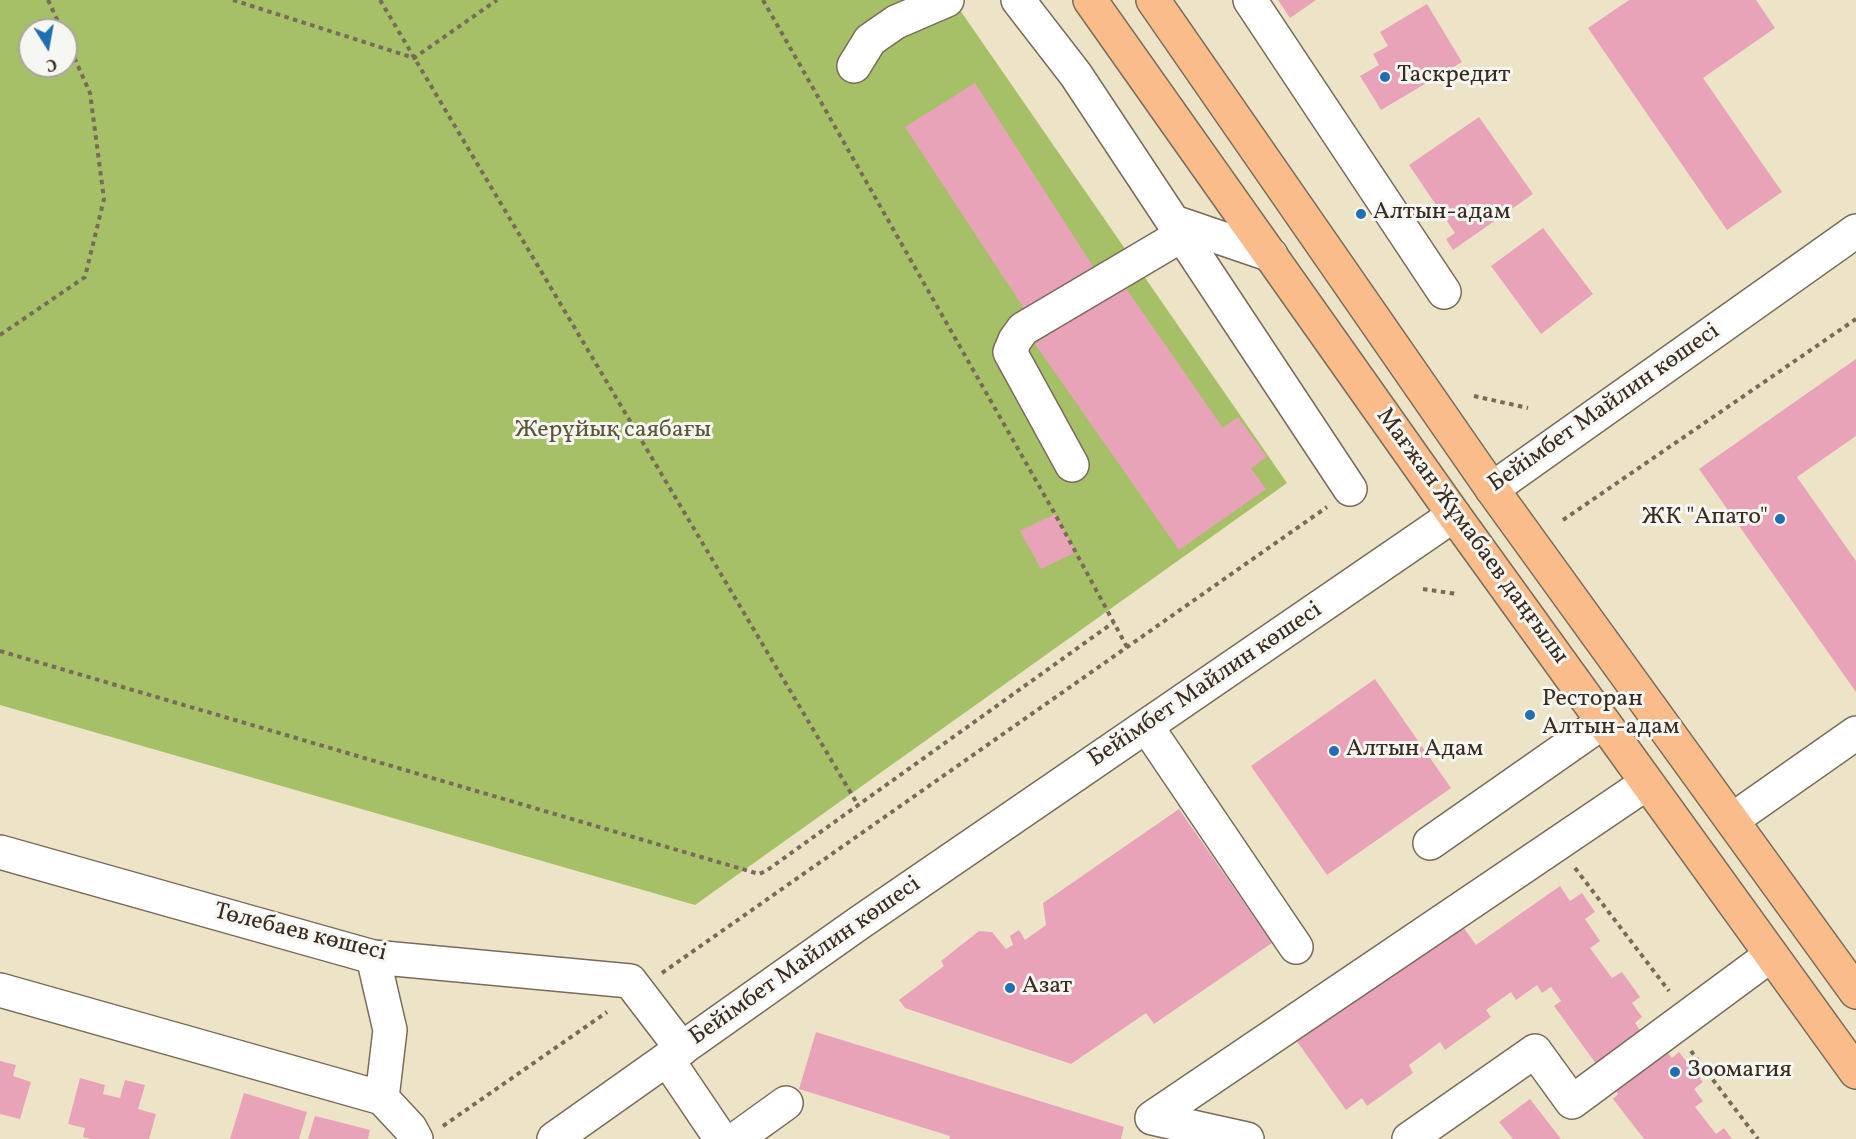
<!DOCTYPE html>
<meta charset="utf-8">
<style>
body{margin:0}
#map{position:relative;width:1856px;height:1139px;overflow:hidden;background:#ede4c8;font-family:Vollkorn,serif}
canvas{display:block}
.north{position:absolute;left:18px;top:18px;width:60px;height:60px;box-sizing:border-box;background:#f6f6f2;border:2px solid #aba49d;border-radius:50%;rotate:169deg;font-size:16px;font-weight:700;line-height:24px;text-align:center;color:#3b2a1e}
.north::after{content:'';display:block;margin:auto;width:21px;height:27px;background:#1f6fb2;clip-path:polygon(50% 0,100% 100%,50% 72%,0 100%)}
</style>
<div id="map">
<canvas width="1856" height="1139"></canvas>
<div class="north">С</div>
</div>
<script>
const ctx = document.querySelector('canvas').getContext('2d');
ctx.lineJoin = 'round';
function fillPath(path, color) {
  ctx.fillStyle = color;
  ctx.fill(path, 'evenodd');
}
function shape(rows) {
  const path = new Path2D();
  for (const r of rows) {
    path.moveTo(r[0], r[1]);
    for (let i = 2; i < r.length; i += 2) path.lineTo(r[i], r[i + 1]);
  }
  return path;
}
function stroke(path, color, width, dash) {
  ctx.strokeStyle = color;
  ctx.lineWidth = width;
  ctx.lineCap = dash ? 'butt' : 'round';
  ctx.setLineDash(dash || []);
  ctx.stroke(path);
}
function write(font, color, halo, rows, align = 'center') {
  ctx.font = font + ' Vollkorn,serif';
  ctx.lineWidth = 6;
  ctx.setLineDash([]);
  ctx.textBaseline = 'middle';
  ctx.strokeStyle = halo;
  ctx.fillStyle = color;
  for (const [text, x, y, turn = 0] of rows) {
    ctx.save();
    ctx.translate(x, y);
    ctx.rotate((+turn || 0) * Math.PI / 180);
    ctx.textAlign = isNaN(turn) ? turn : align;
    if (halo) ctx.strokeText(text, 0, 0);
    ctx.fillText(text, 0, 0);
    ctx.restore();
  }
}
fillPath(shape([
 [0,0,953,0,1287,483,695,905,0,705],
 [30,30,66,30,66,66,30,66]
]), '#a6c067');
fillPath(shape([
 [1278,0,1316,0,1290,18],
 [1629,0,1756,0,1775,28,1703,78,1782,192,1727,230,1588,28],
 [1427,4,1462,62,1381,110,1360,76,1379,65,1373,54,1388,46,1380,32],
 [975,83,1096,271,1029,316,905,127],
 [1479,117,1533,194,1453,250,1446,239,1455,233,1409,165],
 [1543,228,1593,294,1541,334,1491,266],
 [1123,284,1223,428,1238,417,1267,457,1251,468,1266,489,1179,550,1035,344],
 [1856,359,1856,436,1797,477,1856,561,1856,692,1699,469],
 [1055,514,1076,552,1041,569,1020,531],
 [1375,679,1451,788,1327,875,1251,766],
 [1179,809,1272,943,1154,1024,1146,1013,1071,1064,905,1008,899,1000,944,966,941,961,979,931,992,932,1006,949,1013,945,1010,936,1019,930,1025,940,1046,925,1043,903],
 [1560,886,1570,901,1582,893,1595,912,1585,919,1600,941,1590,948,1612,978,1622,972,1640,997,1632,1003,1642,1017,1635,1023,1654,1050,1661,1045,1672,1058,1679,1052,1703,1082,1694,1089,1703,1101,1695,1107,1716,1134,1724,1128,1732,1139,1644,1139,1613,1099,1618,1094,1554,1006,1561,1001,1551,987,1542,993,1537,985,1516,1000,1511,992,1486,1010,1491,1017,1445,1050,1440,1042,1409,1065,1413,1073,1367,1106,1362,1098,1346,1110,1293,1036,1458,920,1476,945],
 [816,1032,1124,1127,1121,1139,949,1139,950,1136,799,1089],
 [0,1061,16,1065,13,1076,31,1082,20,1119,0,1114],
 [80,1078,105,1085,103,1094,120,1098,125,1080,145,1085,138,1109,156,1114,149,1139,91,1139,83,1137,85,1128,68,1124],
 [244,1093,307,1112,299,1139,230,1139],
 [1530,1099,1561,1139,1513,1139,1499,1122],
 [315,1116,370,1130,368,1139,308,1139]
]), '#e9a3b9');
const minor = shape([
 [1018,0,1076,75,1350,489],
 [1250,0,1444,292],
 [854,66,870,40,896,22,947,0],
 [1174,222,1271,255],
 [1072,465,1010,352,1015,340,1023,329,1182,235],
 [1492,489,1856,231],
 [1147,727,1296,947],
 [1732,820,1856,733],
 [1430,843,1603,722],
 [0,852,373,957,630,981,682,1049],
 [373,957,390,1030,382,1098],
 [0,990,382,1098,410,1128,416,1139],
 [667,1059,721,1139],
 [554,1139,859,923,1454,515],
 [736,1139,786,1103],
 [1247,1139,1152,1118,1647,783],
 [1409,1139,1535,1051,1572,1102,1771,955]
]);
const major = shape([
 [1090,0,1454,515,1856,1072],
 [1153,0,1492,489,1856,992]
]);
stroke(minor, '#796b5a', 36);
stroke(major, '#796b5a', 36);
stroke(shape([
 [48,0,62,30],
 [233,0,414,58,497,0],
 [380,0,858,805],
 [763,0,1055,514,1127,647],
 [0,335,85,277,104,199,90,93,66,39],
 [1474,396,1528,408],
 [1563,520,1856,319],
 [1423,589,1457,594],
 [0,651,759,874,766,871,1114,622],
 [1575,868,1669,991],
 [662,973,1327,507],
 [1691,1051,1758,1139],
 [443,1126,607,1012]
]), '#796b5a', 4, [4.5, 4.5]);
stroke(minor, '#fff', 33);
stroke(major, '#f9bc8a', 33);
for (const [x, y, r, color] of [
 [1385,77,6,"#1f6fb2"],
 [1361,214,6,"#1f6fb2"],
 [1780,519,6,"#1f6fb2"],
 [1530,715,6,"#1f6fb2"],
 [1334,751,6,"#1f6fb2"],
 [1010,988,6,"#1f6fb2"],
 [1675,1072,6,"#1f6fb2"]
]) {
  const dot = new Path2D();
  dot.arc(x, y, r, 0, 2 * Math.PI);
  ctx.fillStyle = color;
  ctx.fill(dot);
  stroke(dot, '#f6f6f2', 2);
}
write('24px', '#3b2a1e', '#f6f6f2', [
 ["Таскредит",1397,77],
 ["Алтын-адам",1373,214],
 ["ЖК \"Апато\"",1768,519,"right"],
 ["Ресторан",1542,701],
 ["Алтын-адам",1542,729],
 ["Алтын Адам",1346,751],
 ["Азат",1022,988],
 ["Зоомагия",1687,1072]
], 'left');
write('24px', '#3b2a1e', '#f6f6f2', [
 ["Бейімбет Майлин көшесі",1605,409,-35],
 ["Мағжан Жұмабаев даңғылы",1471,537,54],
 ["Бейімбет Майлин көшесі",1206,686,-34],
 ["Төлебаев көшесі",300,934,14],
 ["Бейімбет Майлин көшесі",806,962,-35]
]);
write('24px', '#5b5734', '#f6f6f2', [
 ["Жерұйық саябағы",613,432]
]);
</script>
